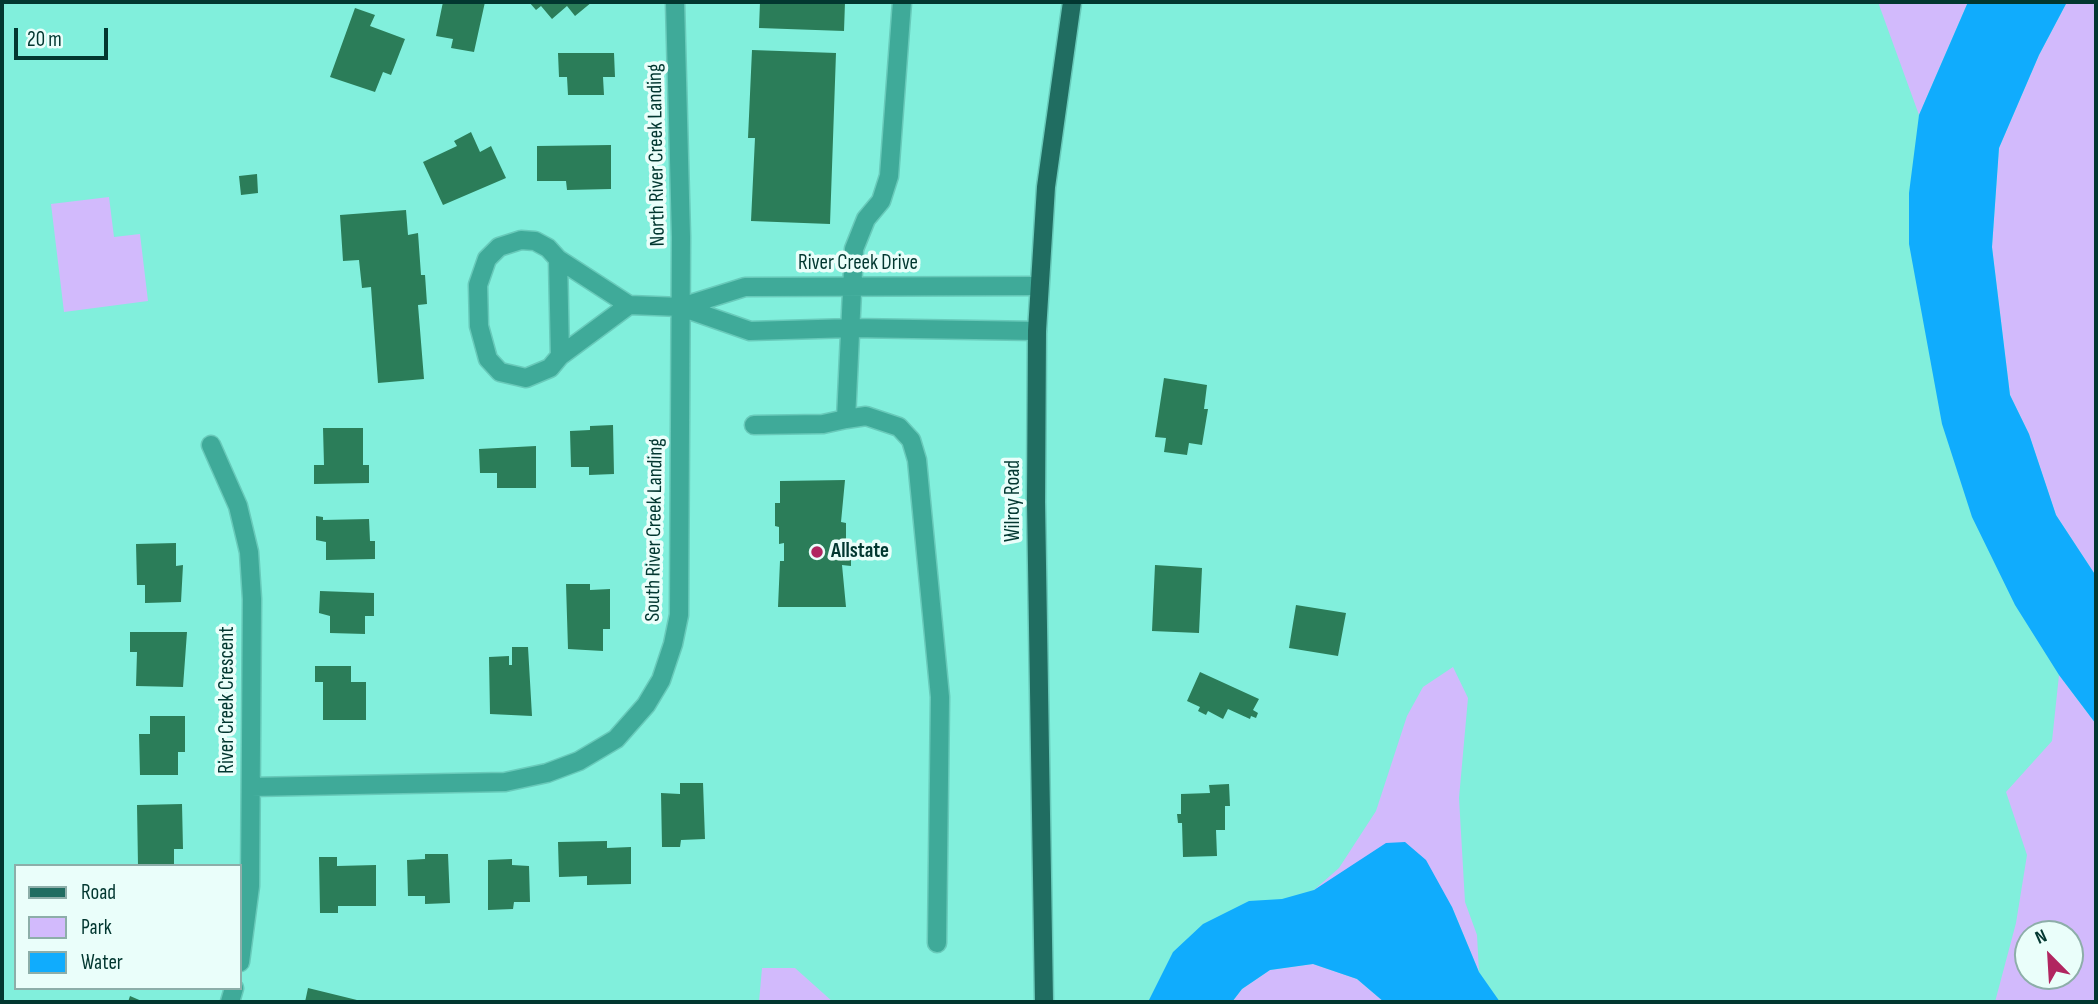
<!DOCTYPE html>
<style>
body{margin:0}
#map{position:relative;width:2098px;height:1004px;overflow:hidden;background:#81efdc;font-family:"Sofia Sans Condensed",sans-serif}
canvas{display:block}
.frame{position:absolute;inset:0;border:4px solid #023730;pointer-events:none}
.legend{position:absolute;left:14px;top:864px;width:228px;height:126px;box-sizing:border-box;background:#eafefa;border:2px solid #8daea9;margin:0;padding:9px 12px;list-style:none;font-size:21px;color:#023730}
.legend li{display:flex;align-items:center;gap:14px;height:35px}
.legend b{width:35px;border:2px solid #8daea9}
.north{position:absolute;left:2014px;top:920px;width:70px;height:70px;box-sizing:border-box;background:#eafefa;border:2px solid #8daea9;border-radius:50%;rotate:336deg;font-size:19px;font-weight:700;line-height:28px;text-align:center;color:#023730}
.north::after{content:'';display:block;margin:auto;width:24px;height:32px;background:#b12560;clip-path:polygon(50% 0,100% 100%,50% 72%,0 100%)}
.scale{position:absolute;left:14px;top:28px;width:94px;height:32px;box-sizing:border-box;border:4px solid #023730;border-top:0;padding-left:9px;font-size:21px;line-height:24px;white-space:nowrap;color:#023730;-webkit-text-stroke:5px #eafefa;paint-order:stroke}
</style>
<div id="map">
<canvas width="2098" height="1004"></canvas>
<div class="frame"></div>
<ul class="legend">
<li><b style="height:9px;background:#206d61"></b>Road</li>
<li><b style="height:19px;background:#d2bafc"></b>Park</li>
<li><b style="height:19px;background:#10acfd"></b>Water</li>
</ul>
<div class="north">N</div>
<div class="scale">20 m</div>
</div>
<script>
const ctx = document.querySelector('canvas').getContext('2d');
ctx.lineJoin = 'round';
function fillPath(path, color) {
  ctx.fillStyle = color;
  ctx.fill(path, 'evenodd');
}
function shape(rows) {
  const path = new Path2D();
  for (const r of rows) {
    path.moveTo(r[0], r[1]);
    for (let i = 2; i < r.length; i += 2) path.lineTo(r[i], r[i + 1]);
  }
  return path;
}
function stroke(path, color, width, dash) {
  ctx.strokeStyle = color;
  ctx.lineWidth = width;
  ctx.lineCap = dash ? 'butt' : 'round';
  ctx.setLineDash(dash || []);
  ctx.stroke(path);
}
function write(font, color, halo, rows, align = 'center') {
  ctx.font = font + ' "Sofia Sans Condensed",sans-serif';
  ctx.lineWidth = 7;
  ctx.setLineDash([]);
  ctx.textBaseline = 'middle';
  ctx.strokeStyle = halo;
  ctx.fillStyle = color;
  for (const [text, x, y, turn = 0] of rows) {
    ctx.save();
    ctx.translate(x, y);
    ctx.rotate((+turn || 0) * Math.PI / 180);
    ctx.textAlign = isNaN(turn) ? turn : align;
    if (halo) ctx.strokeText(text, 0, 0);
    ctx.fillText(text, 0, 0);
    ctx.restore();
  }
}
fillPath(shape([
 [1878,2,1968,2,1919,115],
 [2067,2,2096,2,2096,576,2056,515,2029,434,2010,395,1992,247,1999,148,2039,55],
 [109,197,114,237,140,234,148,301,64,312,51,204],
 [1453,667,1468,698,1459,798,1465,902,1477,935,1479,972,1452,907,1314,890,1339,868,1376,811,1407,716,1423,687],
 [2059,675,2096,724,2096,1002,1995,1002,2016,923,2027,855,2006,792,2052,741],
 [2028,934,2070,934,2070,976,2028,976],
 [1313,964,1357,979,1384,1002,1232,1002,1242,989,1270,970],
 [762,968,795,968,833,1002,759,1002]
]), '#d2bafc');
fillPath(shape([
 [1968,2,2067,2,2039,55,1999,148,1992,247,2010,395,2029,434,2056,515,2096,576,2096,724,2059,675,2015,605,1972,517,1942,424,1909,244,1909,193,1919,115],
 [1405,842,1426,860,1452,907,1479,972,1500,1002,1384,1002,1357,979,1313,964,1270,970,1242,989,1232,1002,1148,1002,1173,952,1203,924,1249,901,1282,899,1314,890,1386,843]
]), '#10acfd');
fillPath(shape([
 [443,2,485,2,474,52,451,48,453,39,436,36],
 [529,2,592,2,575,16,567,6,552,19,541,6,536,10],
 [760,2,845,2,844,31,759,28],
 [355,8,375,15,370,26,405,39,391,75,383,72,375,92,330,77],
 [752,50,836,53,830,224,751,221,755,138,748,138],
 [558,53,614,53,615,77,603,77,604,95,568,95,567,77,559,77],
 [471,132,480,152,491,146,506,178,443,205,423,162,457,146,454,141],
 [611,145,611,189,567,190,566,181,537,181,537,146],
 [257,174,258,193,241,195,239,176],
 [406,210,408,235,418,233,421,275,425,275,427,304,418,305,424,379,378,383,371,287,362,288,359,260,343,261,340,215],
 [1164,378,1207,385,1204,409,1208,409,1202,445,1189,443,1187,455,1164,452,1166,438,1155,437],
 [613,425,614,474,589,475,589,467,571,467,570,431,590,430,590,426],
 [323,428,363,428,363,465,369,465,369,483,314,484,314,465,324,465],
 [536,446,536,488,497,488,497,473,480,473,479,449],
 [845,480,841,522,846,523,846,542,851,542,851,566,842,565,846,607,778,607,780,561,784,561,784,543,779,544,779,527,775,526,775,503,780,503,780,481],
 [316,516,323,517,323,520,369,519,370,541,375,541,375,559,326,560,326,542,316,540],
 [176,543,176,566,183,565,181,602,145,603,145,585,137,585,136,544],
 [1155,565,1202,568,1199,633,1152,631],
 [566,584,590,584,590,590,610,589,610,629,603,629,603,651,568,649],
 [320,591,374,593,374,616,365,616,365,634,330,633,330,616,319,613],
 [1296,605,1346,613,1338,656,1289,648],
 [130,632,187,632,183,687,136,686,137,652,130,652],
 [512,647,528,647,532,716,490,714,489,657,509,656,509,665,512,665],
 [315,666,351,666,351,682,366,682,366,720,323,720,323,682,315,682],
 [1200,672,1259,699,1253,710,1258,713,1256,718,1251,716,1250,719,1228,709,1223,719,1208,711,1206,715,1198,711,1200,707,1187,701],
 [150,716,185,716,185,752,178,752,178,775,140,775,139,734,150,734],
 [680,783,703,783,705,839,681,840,680,847,662,847,661,793,680,794],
 [1229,784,1230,806,1225,806,1225,830,1216,830,1217,856,1183,857,1182,823,1178,823,1177,814,1181,814,1181,794,1210,793,1209,785],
 [182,804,183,849,174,849,174,866,138,866,137,805],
 [607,841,607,848,631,847,631,884,587,885,587,876,559,877,558,842],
 [425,854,448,854,450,903,425,904,425,896,408,896,407,860,425,859],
 [319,857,337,857,337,866,376,865,376,906,338,906,338,913,320,913],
 [512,859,512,865,529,866,530,902,514,902,513,909,488,910,488,860],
 [308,988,361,1001,361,1002,305,1002],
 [130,996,144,1002,128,1002]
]), '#2b7d59');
const minor = shape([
 [521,240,535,241,548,248,558,259,629,305,560,356,550,368,526,378,500,372,488,359,479,326,478,285,487,259,499,247,521,240],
 [558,259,560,356],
 [629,305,681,307,750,331,852,328,1037,331],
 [681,307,745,287,1039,286],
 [846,419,866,416,899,427,911,440,917,460,940,697,937,943],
 [754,425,823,424,846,419,854,249,866,219,881,201,889,176,902,2],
 [211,445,238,506,249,552,252,599,250,886,240,962],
 [251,787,505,782,547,773,579,761,616,739,646,705,661,680,673,644,679,615,681,237,675,2],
 [230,1002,234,988]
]);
const major = shape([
 [1044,1002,1036,502,1037,331,1046,187,1072,2]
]);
stroke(minor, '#68caba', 21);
stroke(major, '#68caba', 21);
stroke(minor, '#3faa99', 18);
stroke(major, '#206d61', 18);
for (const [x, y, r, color] of [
 [817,552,7,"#b12560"]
]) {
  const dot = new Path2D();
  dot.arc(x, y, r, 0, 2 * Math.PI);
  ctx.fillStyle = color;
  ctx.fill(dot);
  stroke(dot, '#eafefa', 2.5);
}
write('21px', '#023730', '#eafefa', [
 ["North River Creek Landing",657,155,-91],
 ["River Creek Drive",858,264],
 ["Wilroy Road",1014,501,-90],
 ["South River Creek Landing",655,530,-89],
 ["River Creek Crescent",228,700,-90]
]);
write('bold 21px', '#023730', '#eafefa', [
 ["Allstate",831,552]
], 'left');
</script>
